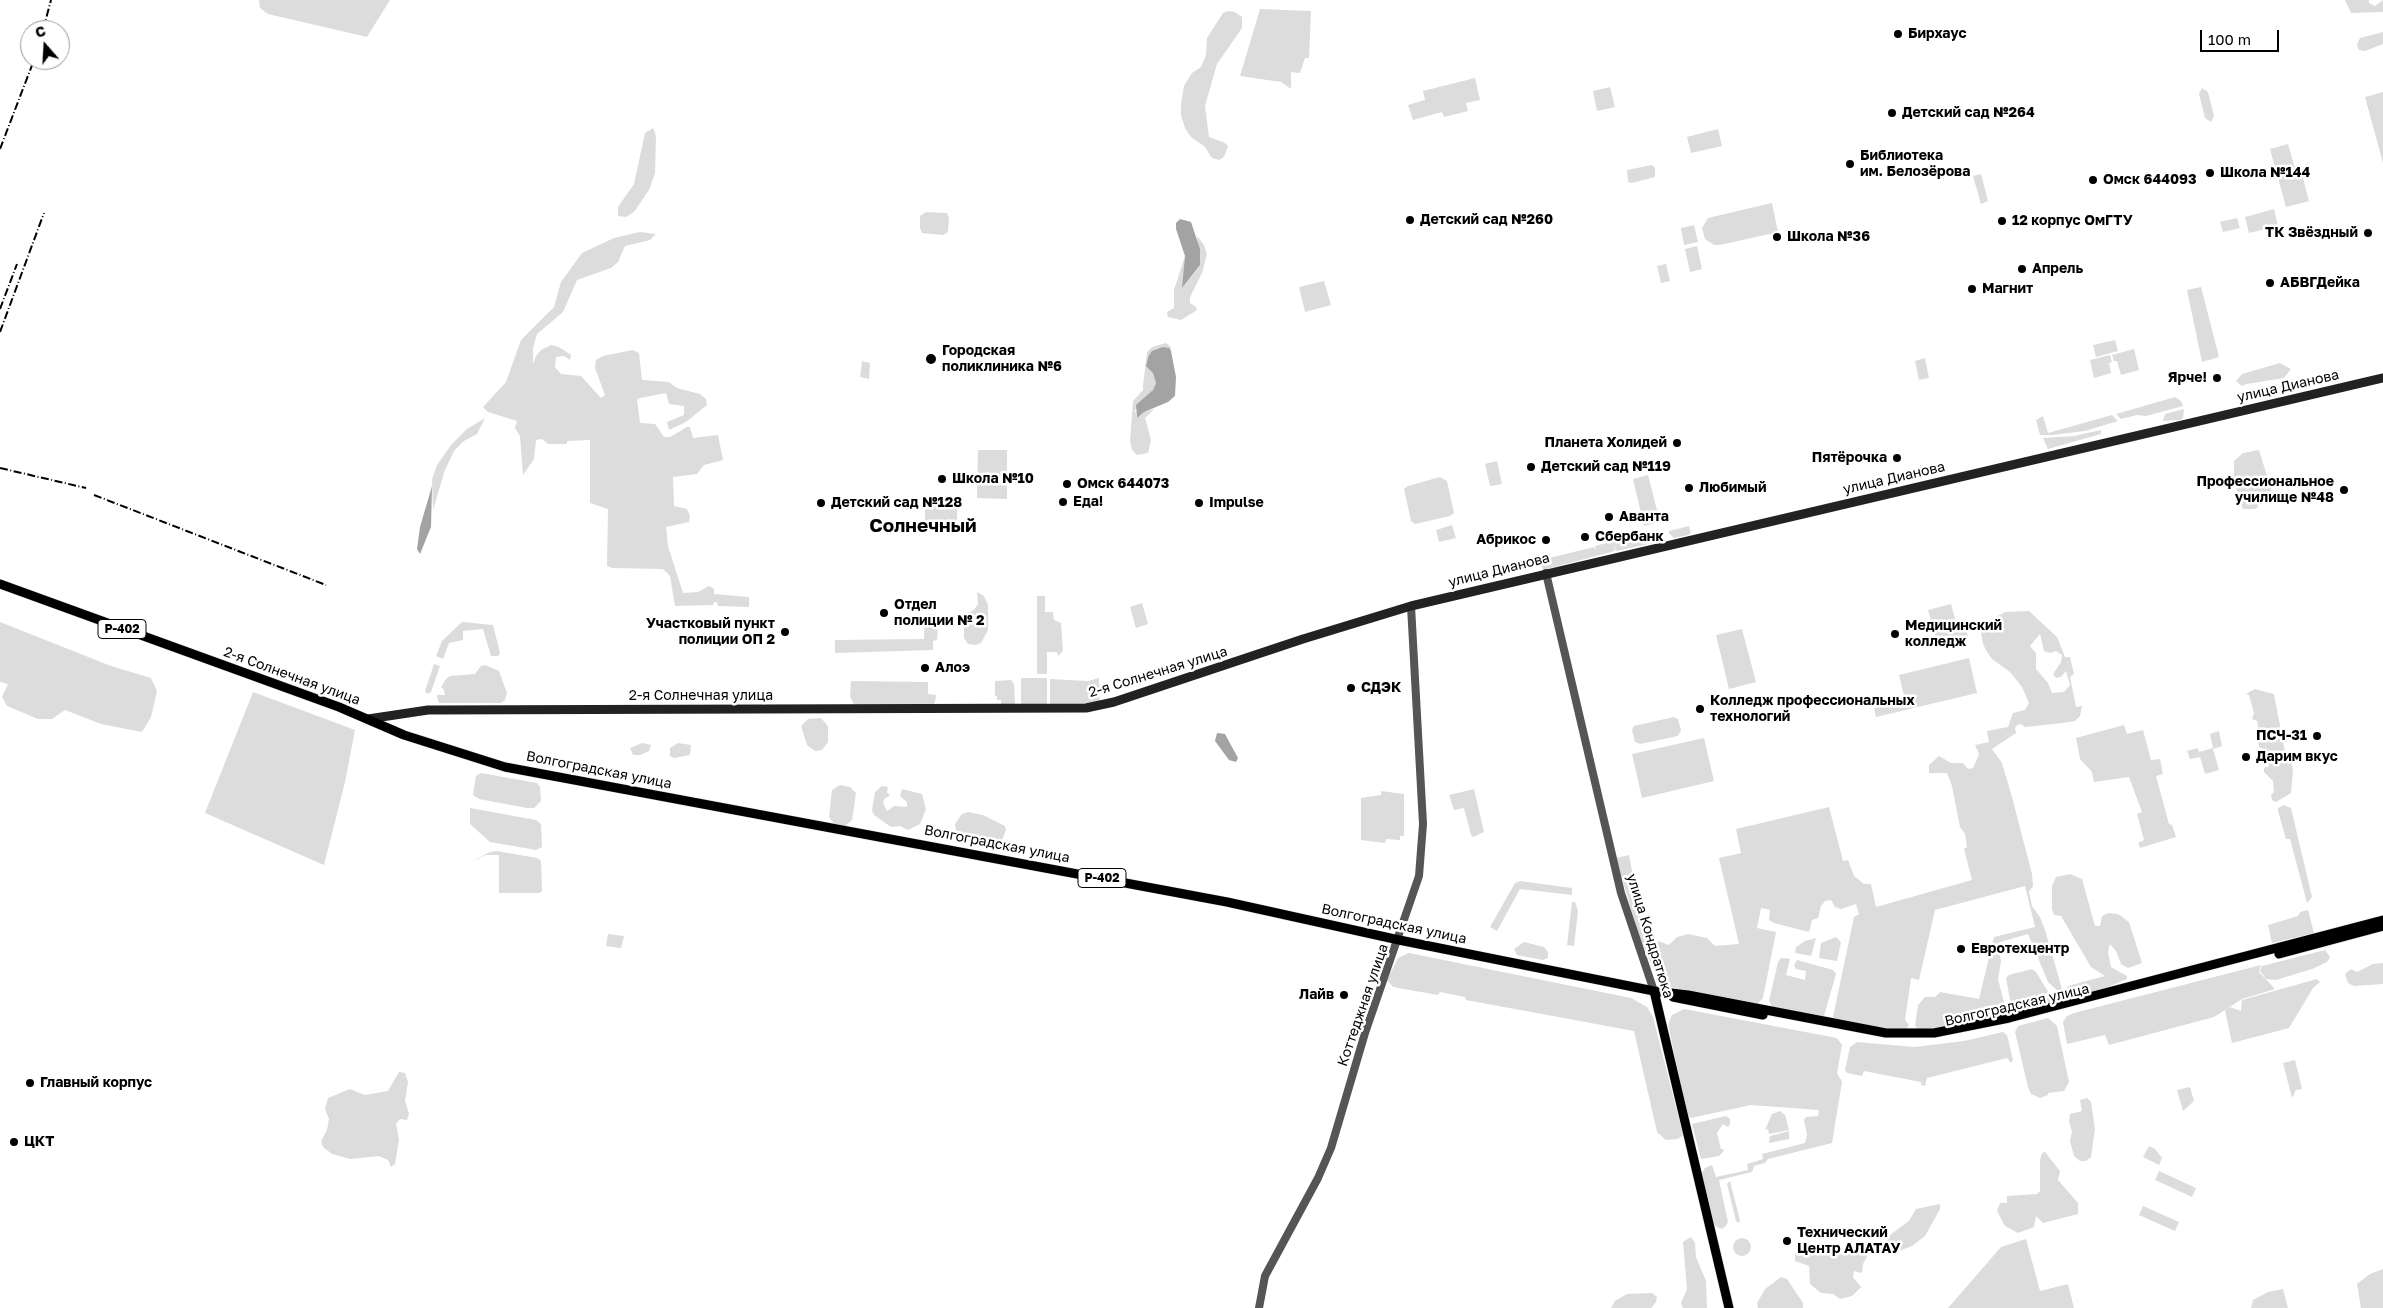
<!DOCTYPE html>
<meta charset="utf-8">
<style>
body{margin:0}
#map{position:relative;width:2383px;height:1308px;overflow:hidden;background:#fff;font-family:"Golos Text",sans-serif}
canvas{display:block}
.north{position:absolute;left:20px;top:20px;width:50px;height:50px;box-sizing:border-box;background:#fff;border:1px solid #999;border-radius:50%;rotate:341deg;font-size:14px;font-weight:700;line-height:20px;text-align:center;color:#000}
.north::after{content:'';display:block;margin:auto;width:18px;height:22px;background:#000;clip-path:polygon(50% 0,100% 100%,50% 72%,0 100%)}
.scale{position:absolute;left:2200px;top:30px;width:79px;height:22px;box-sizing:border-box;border:2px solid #000;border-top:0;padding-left:6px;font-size:15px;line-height:18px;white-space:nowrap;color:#000;-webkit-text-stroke:4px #fff;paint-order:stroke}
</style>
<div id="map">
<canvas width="2383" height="1308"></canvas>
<div class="north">С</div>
<div class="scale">100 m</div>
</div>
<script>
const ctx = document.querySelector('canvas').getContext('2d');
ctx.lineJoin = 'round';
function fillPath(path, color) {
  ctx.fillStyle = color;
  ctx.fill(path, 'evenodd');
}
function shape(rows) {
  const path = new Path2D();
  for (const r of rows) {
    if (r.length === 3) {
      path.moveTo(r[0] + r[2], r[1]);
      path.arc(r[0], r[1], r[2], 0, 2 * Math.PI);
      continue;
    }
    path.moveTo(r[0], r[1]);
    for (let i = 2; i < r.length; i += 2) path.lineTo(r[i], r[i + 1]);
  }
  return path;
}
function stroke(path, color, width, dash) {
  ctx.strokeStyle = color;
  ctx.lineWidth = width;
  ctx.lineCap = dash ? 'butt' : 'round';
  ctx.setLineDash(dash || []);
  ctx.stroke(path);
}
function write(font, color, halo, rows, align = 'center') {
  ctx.font = font + ' "Golos Text",sans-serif';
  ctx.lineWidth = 5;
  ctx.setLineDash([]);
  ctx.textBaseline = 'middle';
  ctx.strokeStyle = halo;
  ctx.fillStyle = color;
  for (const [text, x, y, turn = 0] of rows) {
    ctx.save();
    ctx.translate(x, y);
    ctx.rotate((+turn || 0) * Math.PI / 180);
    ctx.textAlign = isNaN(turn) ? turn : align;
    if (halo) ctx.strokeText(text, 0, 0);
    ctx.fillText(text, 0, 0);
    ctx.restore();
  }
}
fillPath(shape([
 [259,0,390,0,367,37,268,14,260,8],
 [2345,0,2369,0,2369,3,2375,6,2383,0,2383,12,2351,13],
 [1260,9,1311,11,1309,58,1305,58,1300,73,1291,72,1291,89,1281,82,1240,76],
 [1228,11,1235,12,1242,17,1242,28,1217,64,1205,106,1209,137,1225,143,1228,146,1224,157,1219,160,1212,158,1205,147,1191,137,1185,128,1181,115,1181,104,1184,86,1192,73,1201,67,1206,55,1207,38,1223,13],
 [2383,32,2383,44,2365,51,2359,50,2357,45,2360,38],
 [1475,78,1480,100,1466,103,1468,111,1444,117,1442,112,1413,120,1408,105,1425,100,1423,91],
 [1610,87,1615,107,1597,111,1593,91],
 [2202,88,2208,92,2214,116,2211,122,2205,118,2199,94],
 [2383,92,2383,163,2365,97],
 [653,128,656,136,655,173,649,190,634,212,626,217,618,216,618,207,634,184,645,133],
 [1718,129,1722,146,1691,153,1687,137],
 [2288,144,2295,168,2300,167,2309,201,2286,207,2270,149],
 [1652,165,1655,168,1655,177,1632,183,1628,182,1627,170],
 [1981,174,1988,201,1981,204,1973,176],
 [1772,203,1778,232,1720,245,1714,245,1705,239,1702,228,1708,218],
 [2274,209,2278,226,2249,233,2245,217],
 [926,212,947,213,949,218,948,232,943,235,922,233,920,228,920,216],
 [2237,218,2240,228,2223,232,2220,222],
 [1694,225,1698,242,1684,245,1681,228],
 [640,232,656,234,650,240,625,246,618,262,611,268,577,280,563,312,537,334,533,348,533,364,536,356,541,350,551,345,559,347,571,355,570,360,564,356,556,357,555,367,561,374,581,376,601,398,605,395,595,368,596,360,603,356,633,350,639,353,642,380,669,382,677,388,700,394,706,399,707,405,686,422,669,430,667,422,684,415,684,406,669,404,666,393,640,398,637,400,640,423,655,424,664,437,670,437,687,427,690,427,693,438,718,435,723,460,704,465,697,474,673,477,674,506,687,509,690,516,689,522,666,527,668,546,683,593,698,592,709,586,714,589,714,594,749,597,749,607,718,606,717,602,714,602,713,605,675,606,670,576,663,569,612,568,607,566,608,509,590,503,590,440,567,441,567,444,548,444,542,439,536,440,534,459,523,475,520,436,515,428,517,421,488,412,483,407,506,382,521,340,554,307,561,282,582,253,614,238],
 [1197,236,1204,245,1207,254,1202,273,1190,297,1190,303,1196,307,1197,310,1181,320,1168,317,1167,312,1174,308,1174,290,1185,256,1183,287,1200,265],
 [1697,246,1702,269,1690,272,1685,249],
 [1666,264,1670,281,1661,283,1657,266],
 [1324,281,1331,305,1305,312,1299,287],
 [2201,287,2219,357,2202,362,2187,290],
 [2115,340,2118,351,2096,357,2093,345],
 [1166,343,1171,347,1171,351,1169,348,1148,356,1146,364,1153,373,1156,383,1153,390,1135,410,1137,418,1144,412,1154,409,1145,418,1151,440,1148,453,1137,455,1132,450,1130,441,1133,401,1143,390,1143,386,1147,352,1152,347],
 [2134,349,2139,370,2121,375,2117,361,2114,361,2112,355],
 [2110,355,2112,362,2109,363,2111,373,2094,378,2090,360],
 [1925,358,1929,378,1919,380,1915,361],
 [862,361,870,363,869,379,860,377],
 [2280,363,2291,369,2284,378,2247,384,2242,386,2236,381,2242,374],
 [2175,397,2181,401,2183,406,2146,416,2137,415,2121,419,2116,414],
 [2184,409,2183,418,2180,420,2163,421,2165,414],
 [2112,415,2118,421,2085,431,2052,435,2040,435,2036,420,2043,416,2048,433],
 [485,418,477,434,464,441,454,451,445,470,433,510,432,479,437,465,451,445,467,429],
 [2101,430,2101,434,2048,449,2043,438,2074,436],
 [978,450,1007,450,1007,499,977,498],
 [2259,450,2271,489,2269,503,2260,502,2256,509,2243,509,2234,481,2234,461,2243,453],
 [1497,461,1502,484,1490,486,1485,464],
 [1648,475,1660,522,1644,526,1633,479],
 [1440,477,1447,481,1454,513,1450,516,1415,524,1411,521,1404,489,1408,486],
 [925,507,957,507,957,524,925,524],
 [1452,525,1456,538,1439,542,1436,530],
 [1689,526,1691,533,1688,535,1674,538,1669,533,1669,531],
 [1645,533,1653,543,1616,551,1614,544,1615,551,1543,570,1541,560,1594,547,1596,550,1595,546],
 [977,592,984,596,988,605,988,630,981,643,976,645,968,644,964,638,964,625,965,614,974,610,978,604],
 [1037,596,1045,596,1045,612,1053,612,1054,620,1061,623,1063,651,1058,656,1057,652,1047,652,1047,674,1037,674],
 [1142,603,1148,624,1136,628,1130,607],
 [1951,604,1955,619,1932,624,1928,610],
 [2029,611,2057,637,2065,657,2070,657,2074,674,2070,677,2076,707,2082,706,2080,716,2075,721,2063,723,2025,727,2021,724,2017,725,2015,728,2016,733,1992,749,2002,763,2012,797,2032,874,2033,886,2029,892,2032,906,2040,917,2045,930,2062,989,2060,993,2048,982,2028,934,1997,943,2001,961,1998,979,2006,1010,2003,1017,1937,1029,1917,1028,1915,1025,1918,1005,1925,997,1935,997,1940,992,1979,999,1994,937,2035,927,2025,886,1935,910,1919,980,1911,978,1905,1020,1909,1025,1905,1031,1836,1021,1833,1017,1854,917,1859,914,1856,904,1841,909,1835,907,1831,900,1825,901,1821,906,1818,918,1812,920,1809,932,1774,923,1769,920,1770,910,1761,908,1757,928,1776,932,1763,998,1756,1005,1673,988,1662,982,1651,964,1639,935,1616,858,1629,855,1645,939,1654,945,1658,941,1669,945,1677,937,1688,934,1707,938,1715,946,1739,944,1719,858,1741,853,1736,829,1829,807,1843,861,1848,860,1854,876,1864,884,1871,884,1876,907,1972,880,1964,849,1967,847,1965,834,1960,827,1952,786,1947,773,1929,773,1929,765,1939,756,1951,763,1963,763,1968,769,1973,768,1979,754,1975,745,1989,742,1987,731,2008,727,2013,713,2025,710,2029,703,2022,687,2010,672,1992,659,1987,652,1983,644,1980,626,2005,612],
 [2040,634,2044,651,2050,653,2056,651,2062,655,2061,662,2053,674,2056,678,2061,677,2066,671,2070,685,2064,692,2052,693,2048,683,2036,669,2036,653,2030,646],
 [932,614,935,617,938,624,937,640,933,641,933,650,835,653,835,640,924,639,925,615],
 [1964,620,1968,636,1937,643,1933,628],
 [0,622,111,666,151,678,157,691,151,717,142,732,101,724,65,710,52,719,38,719,7,706,2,697,8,684,0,682],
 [462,622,493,625,500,653,498,656,491,656,483,629,463,631,463,640,449,643,443,659,436,656,442,641],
 [1742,629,1756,682,1729,689,1716,635],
 [1969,658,1977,693,1876,717,1874,708,1905,700,1899,675],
 [434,664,440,666,431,692,427,694,425,691],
 [485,665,499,671,507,693,505,700,501,703,439,703,437,698,437,695,445,695,444,690,441,687,446,679,450,676,475,674,481,666],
 [1021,678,1047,678,1047,706,1021,706],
 [1099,678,1100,702,1050,708,1050,679,1088,681],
 [1011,680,1014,684,1015,703,1014,705,1001,707,1001,700,997,700,997,696,995,696,995,681],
 [851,681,928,682,928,694,936,695,935,702,933,705,854,705,850,696],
 [2255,689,2274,694,2285,752,2290,753,2293,770,2291,793,2276,802,2272,800,2271,795,2274,792,2273,781,2264,772,2264,768,2269,766,2268,761,2262,759,2265,757,2263,749,2259,747,2258,742,2261,740,2257,721,2252,719,2254,713,2249,695,2246,694],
 [253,692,355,730,345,782,324,865,205,813],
 [1674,717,1678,719,1681,730,1678,736,1640,744,1635,742,1632,730,1634,726],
 [821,718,828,726,828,742,822,750,815,751,807,745,801,726,808,719],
 [2124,725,2127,734,2143,730,2151,760,2160,759,2163,774,2156,776,2169,824,2172,825,2176,837,2140,848,2138,843,2144,840,2137,814,2142,812,2129,777,2094,782,2092,772,2080,759,2076,738],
 [2219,731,2222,746,2213,749,2219,770,2205,774,2200,757,2190,759,2187,751,2198,748,2199,752,2213,748,2210,734],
 [1704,738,1714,781,1642,798,1632,754],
 [642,743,651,745,649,751,640,755,633,755,630,748],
 [678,743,691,745,690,755,674,758,670,756,670,748],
 [481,773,537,783,540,787,541,801,534,808,527,808,479,799,473,795,476,776],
 [840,785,850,787,856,793,852,820,845,826,835,825,829,817,832,790],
 [882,786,888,787,887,792,890,796,885,798,883,803,887,811,894,806,907,807,907,802,900,796,902,789,922,794,926,809,920,824,908,830,900,826,891,827,874,815,872,810,875,792],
 [1474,789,1484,832,1473,837,1471,835,1464,808,1454,810,1449,795],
 [1381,791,1404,794,1404,836,1400,836,1400,840,1386,839,1385,843,1361,840,1361,798,1381,795],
 [2284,805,2291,808,2312,897,2307,903,2290,839,2286,839,2278,811,2278,808],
 [470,808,536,820,541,824,542,847,536,850,490,842,470,824],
 [968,812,983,815,1005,826,1006,830,1000,845,987,848,957,837,955,824,962,814],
 [497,851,537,858,541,861,542,891,539,893,499,893,499,855,486,855,471,862,490,852],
 [2070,874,2082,879,2095,926,2100,926,2102,916,2108,913,2118,914,2129,922,2142,963,2128,968,2121,964,2116,951,2110,944,2108,952,2111,967,2127,976,2127,979,2100,990,2070,996,2065,992,2068,986,2105,976,2091,967,2061,916,2054,915,2052,909,2052,886,2056,877],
 [1520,881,1572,888,1572,895,1520,889,1497,931,1490,927,1515,883],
 [1572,902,1575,902,1578,911,1574,946,1567,945],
 [2308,910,2314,933,2272,943,2268,925,2298,916,2300,912],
 [608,934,624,936,621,948,606,946],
 [1836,937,1841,942,1837,961,1819,958,1821,943],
 [1816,938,1811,956,1795,953,1796,947,1805,941],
 [1524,942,1544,947,1548,952,1548,958,1543,960,1517,955,1514,949],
 [2325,950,2330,957,2327,962,2312,969,2276,980,2266,979,2260,971,2262,966],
 [1409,953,1631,998,1647,1007,1653,1017,1683,1135,1678,1139,1666,1140,1657,1132,1634,1031,1466,1000,1465,997,1440,992,1438,995,1393,987,1387,980,1398,958],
 [1781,958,1790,959,1786,975,1805,980,1806,971,1796,969,1794,965,1797,960,1833,970,1836,974,1824,1016,1822,1017,1773,1008,1769,1001,1778,962],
 [2383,963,2383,984,2354,986,2348,983,2345,974,2351,969,2357,972,2373,964],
 [2261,965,2259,972,2275,989,2242,999,2214,1017,2109,1045,2105,1035,2067,1044,2063,1022,2067,1016,2074,1013],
 [2032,969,2036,972,2053,1000,2050,1002,2014,1010,2011,1005,2006,978,2009,975],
 [2317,979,2320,982,2313,988,2289,1028,2232,1043,2225,1010,2230,1007,2241,1011,2242,1000],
 [1684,1009,1837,1038,1842,1045,1837,1073,1842,1082,1832,1143,1768,1159,1765,1163,1754,1166,1752,1172,1719,1180,1728,1222,1725,1227,1721,1229,1714,1225,1701,1174,1705,1168,1712,1165,1716,1177,1748,1170,1747,1164,1763,1159,1762,1154,1805,1143,1807,1135,1804,1120,1806,1117,1818,1116,1819,1110,1751,1105,1691,1118,1687,1114,1668,1024,1672,1015],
 [2048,1018,2057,1026,2069,1082,2064,1091,2048,1093,2048,1095,2040,1098,2031,1094,2028,1087,2015,1032,2018,1026],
 [2003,1032,2007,1035,2013,1060,2011,1063,2007,1058,1927,1078,1925,1086,1921,1085,1921,1082,1864,1071,1862,1076,1847,1073,1845,1070,1850,1047,1857,1042,1914,1047,1964,1041],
 [2295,1060,2302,1089,2296,1090,2292,1098,2283,1063],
 [399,1072,405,1073,408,1082,405,1100,409,1114,407,1120,400,1119,396,1124,399,1140,395,1164,391,1167,388,1160,379,1156,350,1159,332,1154,323,1147,321,1141,327,1130,329,1119,325,1109,328,1098,350,1089,365,1095,388,1091],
 [2190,1087,2194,1101,2183,1111,2177,1090],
 [2087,1098,2091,1102,2095,1129,2091,1157,2086,1161,2080,1161,2074,1156,2070,1141,2072,1132,2069,1121,2070,1114,2082,1111,2080,1100],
 [1780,1111,1785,1115,1789,1130,1769,1134,1768,1129,1765,1130,1772,1114],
 [1726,1116,1730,1119,1730,1124,1728,1127,1723,1124,1717,1133,1721,1149,1724,1149,1723,1152,1719,1156,1701,1159,1692,1124],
 [1789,1131,1789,1139,1769,1143,1770,1136],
 [2149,1146,2155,1149,2162,1158,2159,1165,2143,1157],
 [2045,1152,2060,1171,2058,1180,2078,1203,2078,1214,2043,1223,2036,1216,2034,1227,2018,1233,2005,1226,1997,1211,2000,1203,2007,1203,2007,1196,2037,1194,2040,1191,2040,1160,2042,1153],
 [2159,1171,2196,1188,2192,1197,2155,1180],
 [1730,1181,1740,1220,1739,1223,1736,1221,1727,1184],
 [1940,1204,1940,1209,1925,1236,1912,1246,1899,1251,1890,1249,1886,1242,1890,1235,1909,1221,1916,1209],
 [2143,1206,2179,1222,2175,1231,2139,1215],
 [1691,1237,1695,1243,1696,1257,1706,1281,1707,1308,1683,1308,1681,1303,1687,1289,1683,1242],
 [1742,1247,9],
 [2026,1239,2040,1291,2068,1284,2074,1308,1948,1308,2001,1247],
 [1803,1246,1829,1254,1844,1254,1858,1247,1865,1248,1867,1257,1863,1264,1862,1273,1854,1271,1853,1277,1861,1287,1852,1296,1840,1299,1833,1294,1821,1293,1810,1284,1809,1266,1795,1261,1795,1253],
 [2383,1269,2383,1308,2361,1308,2357,1284,2370,1274],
 [1781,1277,1787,1279,1803,1303,1803,1308,1758,1308,1757,1303,1765,1289],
 [2283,1289,2288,1308,2251,1308,2253,1300,2268,1292],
 [1652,1293,1657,1297,1656,1302,1651,1308,1611,1308,1615,1301,1627,1294]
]), '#dcdcdc');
fillPath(shape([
 [1180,219,1191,222,1200,249,1200,265,1182,288,1185,256,1176,229,1176,223],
 [1163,347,1169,348,1171,351,1176,377,1175,396,1168,402,1144,412,1137,418,1136,405,1153,390,1156,383,1153,373,1146,366,1148,357,1152,351],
 [432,486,431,527,420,554,417,549,420,527],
 [1217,733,1225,734,1238,758,1236,762,1229,760,1215,741]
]), '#a3a3a3');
const primary = shape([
 [0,584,339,707,404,735,505,767,1227,902,1399,940,1654,991,1688,995,1886,1033,1934,1033,2009,1018,2383,920],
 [2279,954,2383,926],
 [1654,991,1729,1308],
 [1673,997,1763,1015]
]);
stroke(primary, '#dbdbdb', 10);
stroke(shape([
 [1546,573,1621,893,1654,991],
 [1259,1308,1265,1276,1318,1178,1331,1148,1365,1033,1419,876,1423,824,1411,606]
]), '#555', 8);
stroke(shape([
 [368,719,428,710,1086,708,1114,702,1303,639,1411,606,2383,378]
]), '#222', 9);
stroke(primary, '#000', 9);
stroke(shape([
 [43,30,51,0],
 [0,149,34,60],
 [0,309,17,264],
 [0,332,44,213],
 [0,468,86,488],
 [94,495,326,585]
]), '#000', 2, [8, 2.5, 1, 2.5]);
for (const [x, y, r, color] of [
 [1898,34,5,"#000"],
 [1892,113,5,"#000"],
 [1850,164,5,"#000"],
 [2210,173,5,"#000"],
 [2093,180,5,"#000"],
 [1410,220,5,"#000"],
 [2002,221,5,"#000"],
 [2368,233,5,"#000"],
 [1777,237,5,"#000"],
 [2022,269,5,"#000"],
 [2270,283,5,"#000"],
 [1972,289,5,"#000"],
 [931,359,6,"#000"],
 [2217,378,5,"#000"],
 [1677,443,5,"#000"],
 [1897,458,5,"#000"],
 [1531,467,5,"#000"],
 [942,479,5,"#000"],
 [1067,484,5,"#000"],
 [1689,488,5,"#000"],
 [2344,490,5,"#000"],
 [1063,502,5,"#000"],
 [821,503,5,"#000"],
 [1199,503,5,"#000"],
 [1609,517,5,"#000"],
 [1585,537,5,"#000"],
 [1546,540,5,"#000"],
 [884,613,5,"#000"],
 [785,632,5,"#000"],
 [1895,634,5,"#000"],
 [925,668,5,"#000"],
 [1351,688,5,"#000"],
 [1700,709,5,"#000"],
 [2317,736,5,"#000"],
 [2246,757,5,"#000"],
 [1961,949,5,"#000"],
 [1344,995,5,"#000"],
 [30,1083,5,"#000"],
 [14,1142,5,"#000"],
 [1787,1241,5,"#000"]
]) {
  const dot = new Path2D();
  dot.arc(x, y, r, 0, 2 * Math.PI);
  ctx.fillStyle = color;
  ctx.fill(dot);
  stroke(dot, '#fff', 2);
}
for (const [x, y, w] of [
 [122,629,48],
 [1102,878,48]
]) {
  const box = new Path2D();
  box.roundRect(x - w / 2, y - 9.5, w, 19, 4);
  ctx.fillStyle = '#fff';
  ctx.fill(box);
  stroke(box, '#000', 1);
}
write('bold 12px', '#000', null, [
 ["Р-402",122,629],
 ["Р-402",1102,878]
]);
write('bold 14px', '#000', '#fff', [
 ["Бирхаус",1908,34],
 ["Детский сад №264",1902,113],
 ["Библиотека",1860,156],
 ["им. Белозёрова",1860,172],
 ["Школа №144",2220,173],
 ["Омск 644093",2103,180],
 ["Детский сад №260",1420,220],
 ["12 корпус ОмГТУ",2012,221],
 ["ТК Звёздный",2358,233,"right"],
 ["Школа №36",1787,237],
 ["Апрель",2032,269],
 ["АБВГДейка",2280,283],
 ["Магнит",1982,289],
 ["Городская",942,351],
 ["поликлиника №6",942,367],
 ["Ярче!",2207,378,"right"],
 ["Планета Холидей",1667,443,"right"],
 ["Пятёрочка",1887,458,"right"],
 ["Детский сад №119",1541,467],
 ["Школа №10",952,479],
 ["Профессиональное",2334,482,"right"],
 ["училище №48",2334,498,"right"],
 ["Омск 644073",1077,484],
 ["Любимый",1699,488],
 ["Еда!",1073,502],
 ["Детский сад №128",831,503],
 ["Impulse",1209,503],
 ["Аванта",1619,517],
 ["Сбербанк",1595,537],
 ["Абрикос",1536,540,"right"],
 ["Отдел",894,605],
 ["полиции № 2",894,621],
 ["Участковый пункт",775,624,"right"],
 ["полиции ОП 2",775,640,"right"],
 ["Медицинский",1905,626],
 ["колледж",1905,642],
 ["Алоэ",935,668],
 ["СДЭК",1361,688],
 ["Колледж профессиональных",1710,701],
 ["технологий",1710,717],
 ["ПСЧ-31",2307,736,"right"],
 ["Дарим вкус",2256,757],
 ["Евротехцентр",1971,949],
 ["Лайв",1334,995,"right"],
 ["Главный корпус",40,1083],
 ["ЦКТ",24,1142],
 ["Технический",1797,1233],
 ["Центр АЛАТАУ",1797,1249]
], 'left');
write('14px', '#000', '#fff', [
 ["улица Дианова",2288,386,-13],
 ["улица Дианова",1894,478,-13],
 ["улица Дианова",1499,570,-14],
 ["2-я Солнечная улица",1158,672,-17],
 ["2-я Солнечная улица",292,676,20],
 ["2-я Солнечная улица",701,696],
 ["Волгоградская улица",599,770,11],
 ["Волгоградская улица",997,844,11],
 ["Волгоградская улица",1394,924,12],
 ["улица Кондратюка",1650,936,73],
 ["Коттеджная улица",1363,1005,-71],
 ["Волгоградская улица",2017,1005,-13]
]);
write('bold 19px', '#000', '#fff', [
 ["Солнечный",923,526]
]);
</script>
